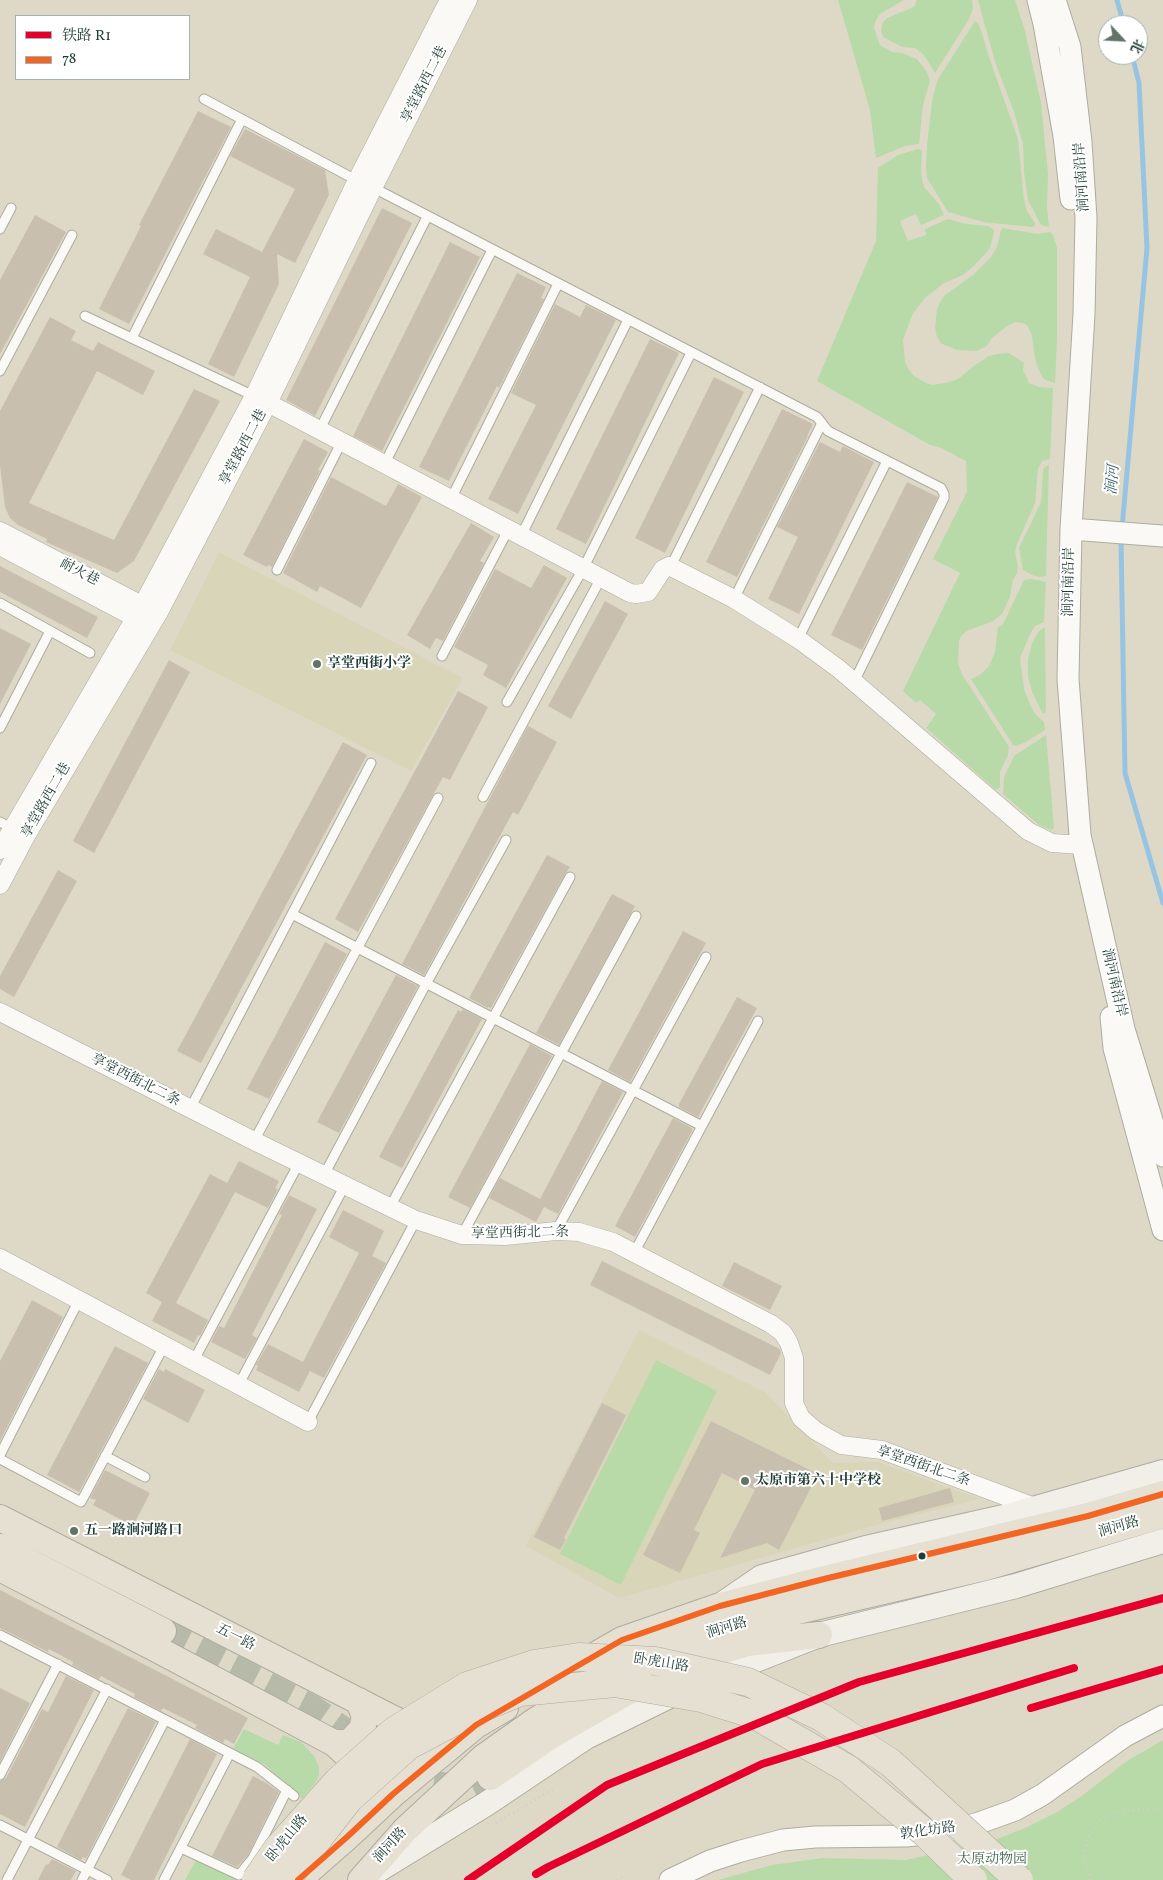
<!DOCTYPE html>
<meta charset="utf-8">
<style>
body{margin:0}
#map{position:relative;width:1163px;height:1880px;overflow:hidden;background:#ded9c6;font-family:Vollkorn,"Noto Serif SC",serif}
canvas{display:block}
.legend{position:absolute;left:15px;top:15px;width:175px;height:65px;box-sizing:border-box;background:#fff;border:1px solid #a5b1ae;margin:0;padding:6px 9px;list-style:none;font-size:15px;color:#1f3d34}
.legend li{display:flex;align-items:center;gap:10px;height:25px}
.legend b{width:25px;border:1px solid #a5b1ae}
.north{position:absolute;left:1098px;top:15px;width:50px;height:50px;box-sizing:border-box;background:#fff;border:1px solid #a5b1ae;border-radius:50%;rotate:115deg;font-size:14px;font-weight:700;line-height:20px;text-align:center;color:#1f3d34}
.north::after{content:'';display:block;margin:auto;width:18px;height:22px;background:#627467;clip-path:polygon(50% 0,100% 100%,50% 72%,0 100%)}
</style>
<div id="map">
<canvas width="1163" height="1880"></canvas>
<ul class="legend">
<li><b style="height:6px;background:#e4002b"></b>铁路 R1</li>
<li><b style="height:6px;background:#f26522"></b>78</li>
</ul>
<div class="north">北</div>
</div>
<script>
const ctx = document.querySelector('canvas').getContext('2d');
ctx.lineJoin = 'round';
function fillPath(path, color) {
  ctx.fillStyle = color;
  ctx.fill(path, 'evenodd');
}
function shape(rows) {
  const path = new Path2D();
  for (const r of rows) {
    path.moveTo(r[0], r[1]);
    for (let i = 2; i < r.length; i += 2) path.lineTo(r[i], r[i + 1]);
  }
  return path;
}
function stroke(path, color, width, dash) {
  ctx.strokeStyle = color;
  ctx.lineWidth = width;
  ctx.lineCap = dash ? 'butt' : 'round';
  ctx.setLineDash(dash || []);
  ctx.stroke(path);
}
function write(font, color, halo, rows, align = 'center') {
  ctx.font = font + ' Vollkorn,"Noto Serif SC",serif';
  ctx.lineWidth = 4;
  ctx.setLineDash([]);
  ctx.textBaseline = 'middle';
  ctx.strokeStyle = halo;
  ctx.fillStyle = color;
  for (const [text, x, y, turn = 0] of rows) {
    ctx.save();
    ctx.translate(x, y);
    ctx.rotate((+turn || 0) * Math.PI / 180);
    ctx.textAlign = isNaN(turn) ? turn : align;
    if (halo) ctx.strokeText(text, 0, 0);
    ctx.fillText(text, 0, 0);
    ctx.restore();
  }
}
fillPath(shape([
 [219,552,463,678,411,771,170,650],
 [639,1330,765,1392,833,1463,878,1462,980,1499,891,1521,619,1598,526,1546]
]), '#d8d5b9');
fillPath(shape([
 [838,0,904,0,880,14,875,22,874,28,880,45,892,52,902,53,917,59,927,72,930,81,923,105,919,144,905,146,876,158,870,110],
 [917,0,972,0,973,9,968,21,935,73,924,55,915,48,902,47,883,37,881,30,883,22,887,18,914,7],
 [978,0,1015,0,1025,31,1041,103,1048,174,1047,208,1049,227,1041,225,1028,200,1024,172,1023,144,1014,112,995,62],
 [975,21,978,23,981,30,990,60,1018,139,1024,200,1027,211,1035,223,1035,226,1032,227,983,222,948,212,927,178,926,166,927,146,932,101,937,81],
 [918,149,921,150,922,152,921,174,924,187,939,204,944,215,921,225,916,214,900,221,908,241,926,235,925,229,948,219,966,224,988,226,993,229,994,232,990,248,975,265,963,275,944,283,926,297,913,313,903,340,905,362,909,370,914,376,926,383,933,385,950,382,958,379,975,365,989,356,997,354,1009,353,1024,363,1023,370,1029,383,1039,387,1053,388,1050,459,1042,461,1038,469,1035,503,1017,544,1015,552,1018,565,1017,573,1013,580,1010,597,1002,614,993,621,967,631,961,636,959,641,958,663,962,674,1009,747,1008,755,1000,772,1000,787,996,790,926,728,936,714,920,700,916,703,903,691,960,573,933,559,967,492,966,461,941,448,930,445,817,381,876,241,878,168,898,155],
 [1003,228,1038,234,1050,232,1053,235,1057,247,1057,339,1055,383,1045,380,1041,375,1035,359,1032,336,1028,326,1023,323,1015,322,1006,327,992,338,987,346,977,351,957,350,942,344,937,337,935,328,937,309,940,302,945,295,973,275,991,257,997,247,1001,230],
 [1048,465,1049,465,1046,576,1039,577,1032,575,1023,570,1019,548,1041,502,1043,471,1044,468],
 [1031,579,1046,582,1044,622,1035,626,1031,632,1020,658,1024,689,1031,707,1036,715,1044,722,1045,730,1024,743,1016,746,1013,745,971,679,981,674,989,666,995,652,998,627,1003,624,1024,580],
 [1045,627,1046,712,1043,714,1032,692,1028,676,1028,659,1032,643,1039,631],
 [1046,735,1054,828,1051,830,1039,825,1003,794,1004,777,1014,756],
 [656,1360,717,1391,621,1585,560,1554],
 [244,1729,278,1745,283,1735,301,1742,314,1756,319,1767,319,1774,316,1782,302,1799,264,1764,233,1749],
 [1163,1740,1163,1880,718,1880,772,1865,823,1858,906,1860,997,1839,1025,1828,1057,1812,1083,1795,1127,1761],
 [197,1858,237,1878,235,1880,185,1880]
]), '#b8daa9');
stroke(shape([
 [1117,0,1124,25],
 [1122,528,1147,248,1139,83,1132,55],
 [1121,539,1125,773,1163,903]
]), '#97c4e2', 5);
fillPath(shape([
 [198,111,231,127,129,324,99,309,141,226,139,225],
 [245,129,325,170,329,195,295,263,277,254,279,284,234,377,208,364,250,277,203,254,216,229,262,252,295,189,230,156],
 [382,208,412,223,315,416,286,400],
 [35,215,66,232,0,354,0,280],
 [450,242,480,257,382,451,353,436],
 [517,273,546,287,541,298,544,299,499,388,497,386,449,481,419,467],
 [555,304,580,317,586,305,616,320,518,514,488,499,536,405,511,393],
 [50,317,76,331,71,340,93,351,98,342,155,371,143,395,97,371,29,503,114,540,194,389,220,401,134,561,117,573,46,542,47,539,18,525,10,518,5,507,0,465,0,411],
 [650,339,679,353,586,544,556,529],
 [714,377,744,392,665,553,635,538],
 [782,409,813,424,807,436,808,436,737,577,706,562],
 [304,439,328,452,318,470,320,471,272,567,268,565,267,567,243,555],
 [820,442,840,452,843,446,874,462,799,614,768,599,798,537,777,527],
 [331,477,386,506,398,484,422,497,361,608,320,586,317,592,283,573],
 [907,482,938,497,862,650,831,635],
 [471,523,494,537,480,561,484,563,443,641,436,638,430,649,407,635],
 [544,565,567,578,506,688,483,675,488,665,454,647,495,569,531,588],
 [0,566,98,617,87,638,0,592],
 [605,601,628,614,571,719,548,706],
 [0,628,31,644,0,704],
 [169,660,190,672,94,853,73,841],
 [458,691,488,707,450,780,443,777,358,932,335,919],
 [528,726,557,742,518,815,513,812,424,975,402,964],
 [343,742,367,755,201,1063,177,1051],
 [547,855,570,867,565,874,491,1008,488,1007,488,1008,469,998],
 [58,870,77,881,14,997,0,989,0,976],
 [612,894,635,906,559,1045,536,1033],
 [683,931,706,943,630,1082,608,1070],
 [325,942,347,954,269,1099,247,1089],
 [396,975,418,986,339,1133,317,1122],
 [737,997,757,1008,698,1117,679,1107,679,1104],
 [463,1009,482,1019,402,1168,379,1157,458,1010,461,1012],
 [530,1044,552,1056,470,1208,448,1197],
 [602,1081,623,1092,558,1214,544,1207,536,1222,489,1198,500,1178,540,1199],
 [673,1118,692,1128,692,1131,635,1237,615,1226],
 [239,1161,279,1181,275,1188,278,1189,268,1208,235,1192,176,1303,208,1320,200,1336,198,1335,194,1343,152,1321,162,1302,146,1293,210,1174,227,1183],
 [289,1195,317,1209,252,1335,257,1338,245,1359,211,1342,219,1326,224,1328,282,1215,279,1214],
 [343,1210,384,1231,372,1256,386,1263,324,1378,310,1371,299,1392,256,1370,258,1366,256,1365,268,1344,303,1362,359,1253,329,1237],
 [602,1261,780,1349,781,1353,770,1375,590,1285],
 [734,1262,782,1286,770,1310,722,1286],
 [32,1300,63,1317,0,1441,0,1361],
 [115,1346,148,1363,79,1492,47,1475],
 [159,1369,164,1372,165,1369,205,1390,188,1423,143,1399],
 [602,1403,626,1415,564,1538,566,1539,560,1550,534,1537],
 [711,1421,818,1474,779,1550,767,1543,720,1558,755,1490,722,1473,694,1530,700,1533,680,1573,643,1555],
 [105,1470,150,1493,133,1526,93,1505,96,1500,90,1498],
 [950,1488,954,1502,882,1521,879,1508],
 [0,1590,248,1718,234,1744,225,1739,223,1743,195,1728,197,1725,163,1708,161,1711,134,1697,135,1694,101,1676,99,1679,72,1665,73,1662,49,1649,48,1652,0,1628],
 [66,1676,94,1690,25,1827,0,1814,0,1781,6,1778,42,1709,48,1712],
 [0,1688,30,1703,0,1762],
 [128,1708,156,1722,86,1859,83,1857,81,1860,57,1847],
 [190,1739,217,1754,154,1880,131,1880,121,1875],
 [253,1776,268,1784,279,1792,248,1855,237,1867,212,1856],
 [52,1859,76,1871,71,1880,38,1880,46,1864,48,1865]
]), '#c9bfae');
stroke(shape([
 [163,1631,314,1709,406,1774,433,1784,466,1788,490,1777]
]), '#b8baa9', 26, [26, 13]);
const service = shape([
 [204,99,358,181],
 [370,186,817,417,828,431,941,488,944,494,944,498,854,682],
 [0,229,11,208],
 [85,316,256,397],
 [132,338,242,119],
 [0,371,72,235],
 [319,431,427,217],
 [384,465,492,250],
 [451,499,558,284],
 [521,536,628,320],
 [671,566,760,387],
 [277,570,341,443],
 [734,599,822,423],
 [0,603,90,653],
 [798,639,887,461],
 [442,656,508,530],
 [507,702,583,569,691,353],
 [0,728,50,631],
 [483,797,601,578],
 [0,822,15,830],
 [292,914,702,1126],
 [190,1109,371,763],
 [254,1141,438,798],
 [324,1175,426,984,506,840],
 [390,1207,570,877],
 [556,1231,706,957],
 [462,1235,636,916],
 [634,1253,758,1021],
 [193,1362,299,1163],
 [238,1386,345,1185],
 [308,1422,416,1220],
 [0,1455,79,1300],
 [105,1456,145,1477],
 [0,1459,81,1502,164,1346],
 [0,1635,257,1767,294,1796],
 [0,1775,58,1664],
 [0,1825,107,1880],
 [181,1848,239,1875,253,1858,287,1790],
 [7,1880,107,1689],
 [82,1880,165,1720],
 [164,1880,230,1753]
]);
const minor = shape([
 [268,403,630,593,636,594,648,592,663,569,669,566,734,599,798,639,839,669,1028,831,1052,843,1082,845],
 [0,531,151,610],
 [0,546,145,623],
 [0,850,142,606,254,396,357,180,449,0],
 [0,885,26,836,158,614,268,403,373,188,468,0],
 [0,1012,254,1141,416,1220,462,1235,505,1236,556,1231,579,1232,613,1242,771,1324,783,1333,789,1343,794,1358,794,1403,801,1418,816,1431,841,1445,882,1450,1037,1508],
 [0,1258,308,1422]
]);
const tertiary = shape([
 [1038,0,1044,24,1064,136,1071,199],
 [1055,0,1070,47,1081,142,1086,218,1084,314,1071,529,1068,679,1080,835,1124,1029,1163,1156],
 [1071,529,1163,536],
 [1111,1017,1114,1048,1163,1230],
 [670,1880,710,1861,741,1851,783,1840,815,1837,906,1836,945,1832,979,1823,1015,1810,1042,1795,1125,1736,1163,1716]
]);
const secondary = shape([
 [724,1603,762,1577,866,1548,1008,1516,1163,1472],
 [370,1875,486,1804,586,1737,690,1686,819,1635,1016,1586,1163,1541]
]);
const primary = shape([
 [0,1518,417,1731,423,1730],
 [0,1547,163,1631],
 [0,1568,151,1646,334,1743,367,1773,368,1781],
 [635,1662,724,1628,986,1567,1163,1515],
 [582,1663,622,1640,720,1606,824,1579,1088,1516,1163,1494],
 [334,1743,349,1743,362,1729,365,1717,359,1701],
 [490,1777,552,1735,620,1696,688,1661,747,1643,819,1635],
 [298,1880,347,1837,393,1794,435,1759,476,1725,505,1708],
 [361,1880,405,1830,484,1757,535,1721,598,1682]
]);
stroke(service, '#acac9f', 11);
stroke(minor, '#acac9f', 19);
stroke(tertiary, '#acac9f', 23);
stroke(secondary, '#acac9f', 26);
stroke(primary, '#acac9f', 28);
stroke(shape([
 [496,1823,555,1788],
 [617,1880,623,1877],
 [1090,1880,1086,1871,1084,1857,1088,1837,1095,1826,1106,1816,1122,1811,1163,1809]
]), '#d0d0cb', 3, [1, 4]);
stroke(service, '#faf9f6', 9);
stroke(minor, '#faf9f6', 18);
stroke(tertiary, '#faf9f6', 21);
stroke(secondary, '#f2efe8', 24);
stroke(primary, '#e6e0d2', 26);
const trunkBridge = shape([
 [256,1880,278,1848,338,1781,394,1731,467,1686,534,1664,579,1657,655,1661,748,1682,821,1717,891,1763,1019,1880],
 [286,1880,349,1799,408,1746,476,1710,520,1692,615,1683,701,1698,755,1715,848,1769,925,1833,973,1880]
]);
stroke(trunkBridge, '#acac9f', 29, []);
stroke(trunkBridge, '#e6e0d2', 28);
stroke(shape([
 [298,1880,347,1837,393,1794,476,1725,622,1640,720,1606,824,1579,1088,1516,1163,1494]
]), '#f26522', 6);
stroke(shape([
 [1031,1708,1163,1669],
 [536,1874,548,1867,762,1764,1074,1668],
 [468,1880,607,1785,859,1682,1163,1598]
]), '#e4002b', 8);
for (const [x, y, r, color] of [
 [317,664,5,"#627467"],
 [745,1481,5,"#627467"],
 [74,1531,5,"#627467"],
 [922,1556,4.5,"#1f3d34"]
]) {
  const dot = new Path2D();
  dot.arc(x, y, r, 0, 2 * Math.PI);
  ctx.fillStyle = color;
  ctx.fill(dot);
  stroke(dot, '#fff', 2);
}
write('14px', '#1f3d34', '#fff', [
 ["享堂路西二巷",425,85,-63],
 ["涧河南沿岸",1083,177,-94],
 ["享堂路西二巷",244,448,-62],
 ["耐火巷",79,573,28],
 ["涧河南沿岸",1070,582,-89],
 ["享堂路西二巷",47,801,-60],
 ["涧河南沿岸",1113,983,77],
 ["享堂西街北二条",135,1081,27],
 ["享堂西街北二条",520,1234,-1],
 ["享堂西街北二条",923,1467,19],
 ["涧河路",1119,1528,-16],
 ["涧河路",727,1629,-17],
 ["五一路",235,1638,27],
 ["卧虎山路",661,1664,9],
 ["敦化坊路",928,1832,-8],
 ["卧虎山路",288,1839,-51],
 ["涧河路",391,1846,-48]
]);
write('bold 14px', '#1f3d34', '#fff', [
 ["享堂西街小学",327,664],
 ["太原市第六十中学校",755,1481],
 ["五一路涧河路口",84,1531]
], 'left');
write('14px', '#3e644b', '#fff', [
 ["太原动物园",992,1860]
]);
write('italic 15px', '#3a636c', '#fff', [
 ["涧河",1114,480,-85]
]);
</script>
